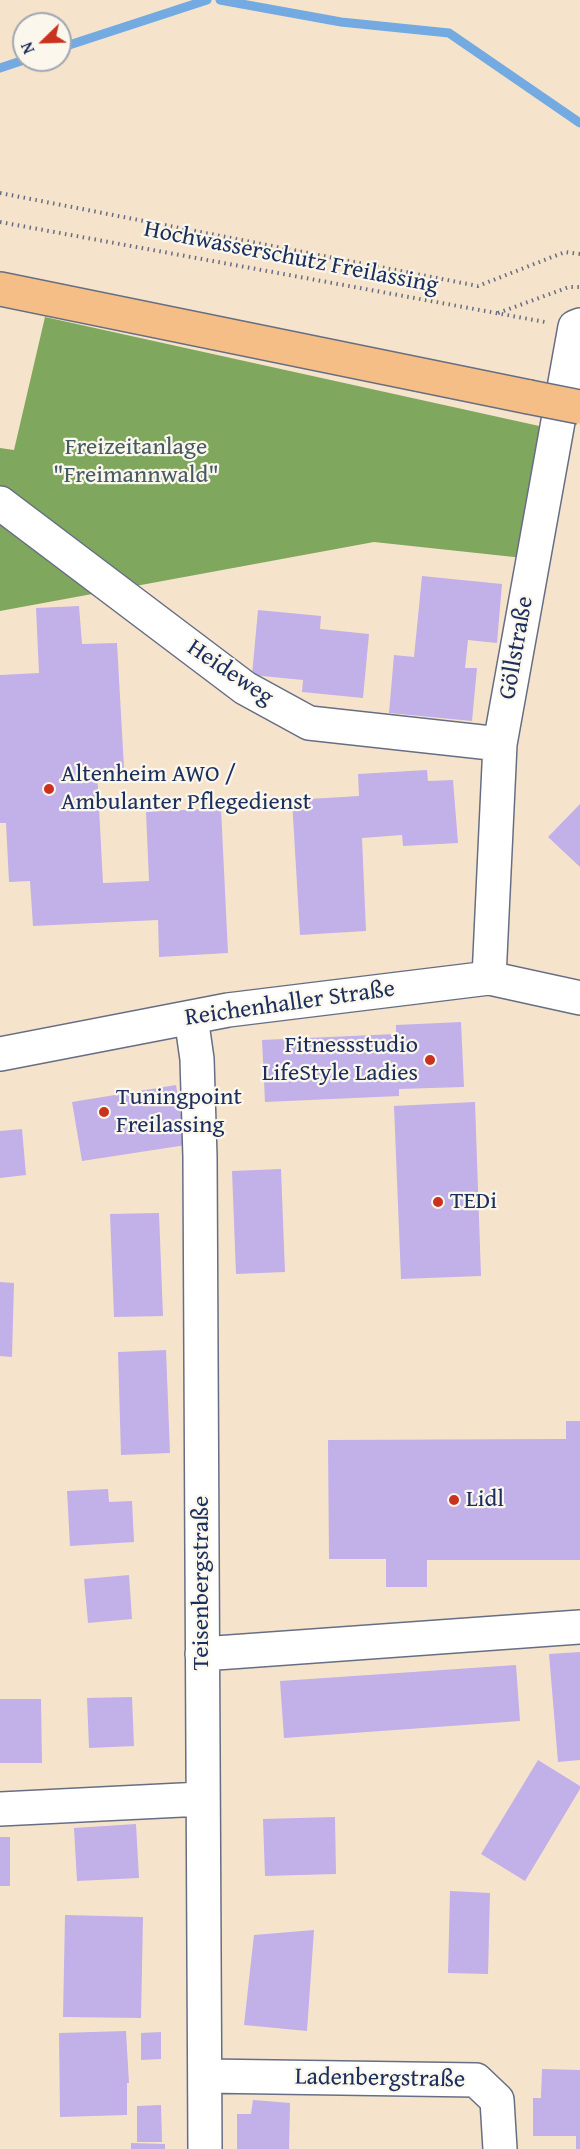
<!DOCTYPE html>
<meta charset="utf-8">
<style>
body{margin:0}
#map{position:relative;width:580px;height:2149px;overflow:hidden;background:#f5e4cb;font-family:"Gentium Book Plus",serif}
canvas{display:block}
.north{position:absolute;left:12px;top:12px;width:60px;height:60px;box-sizing:border-box;background:#fbf7ec;border:2px solid #a1a7b3;border-radius:50%;rotate:247deg;font-size:16px;font-weight:700;line-height:24px;text-align:center;color:#1b2f5e}
.north::after{content:'';display:block;margin:auto;width:21px;height:27px;background:#c8321e;clip-path:polygon(50% 0,100% 100%,50% 72%,0 100%)}
</style>
<div id="map">
<canvas width="580" height="2149"></canvas>
<div class="north">N</div>
</div>
<script>
const ctx = document.querySelector('canvas').getContext('2d');
ctx.lineJoin = 'round';
function fillPath(path, color) {
  ctx.fillStyle = color;
  ctx.fill(path, 'evenodd');
}
function shape(rows) {
  const path = new Path2D();
  for (const r of rows) {
    path.moveTo(r[0], r[1]);
    for (let i = 2; i < r.length; i += 2) path.lineTo(r[i], r[i + 1]);
  }
  return path;
}
function stroke(path, color, width, dash) {
  ctx.strokeStyle = color;
  ctx.lineWidth = width;
  ctx.lineCap = dash ? 'butt' : 'round';
  ctx.setLineDash(dash || []);
  ctx.stroke(path);
}
function write(font, color, halo, rows, align = 'center') {
  ctx.font = font + ' "Gentium Book Plus",serif';
  ctx.lineWidth = 4.5;
  ctx.setLineDash([]);
  ctx.textBaseline = 'middle';
  ctx.strokeStyle = halo;
  ctx.fillStyle = color;
  for (const [text, x, y, turn = 0] of rows) {
    ctx.save();
    ctx.translate(x, y);
    ctx.rotate((+turn || 0) * Math.PI / 180);
    ctx.textAlign = isNaN(turn) ? turn : align;
    if (halo) ctx.strokeText(text, 0, 0);
    ctx.fillText(text, 0, 0);
    ctx.restore();
  }
}
fillPath(shape([
 [45,317,571,433,542,560,374,542,0,611,0,448,14,450]
]), '#7fa75e');
stroke(shape([
 [220,0,341,22,449,33,580,123],
 [60,48,207,0],
 [0,68,24,60]
]), '#72aae1', 9);
fillPath(shape([
 [422,576,502,584,497,643,468,640,465,668,477,668,472,721,389,713,394,655,414,657],
 [79,606,82,644,117,643,124,768,97,770,103,883,149,881,146,812,221,808,228,953,159,957,158,920,33,926,30,881,9,882,6,823,0,823,0,675,39,673,36,608],
 [258,610,321,616,320,629,369,634,363,698,302,692,303,680,252,675],
 [427,770,428,781,453,780,458,843,403,846,402,835,362,838,366,931,300,935,292,800,359,796,358,774],
 [580,804,580,867,548,837],
 [461,1022,464,1087,399,1089,399,1096,265,1102,262,1040,396,1034,396,1025],
 [176,1085,186,1145,82,1161,72,1102],
 [475,1102,481,1276,401,1279,394,1106],
 [22,1129,26,1175,0,1178,0,1131],
 [281,1169,285,1272,236,1274,232,1171],
 [159,1213,163,1316,114,1317,110,1214],
 [0,1282,14,1283,12,1357,0,1356],
 [166,1350,170,1453,121,1455,118,1352],
 [566,1421,580,1421,580,1560,427,1560,427,1587,386,1587,386,1559,329,1559,328,1440,566,1439],
 [108,1489,109,1502,132,1501,134,1542,70,1546,67,1491],
 [129,1575,132,1619,88,1623,84,1579],
 [580,1652,580,1760,558,1762,549,1654],
 [516,1665,520,1721,284,1738,280,1681],
 [132,1697,134,1746,89,1748,87,1698],
 [0,1699,41,1699,42,1763,0,1763],
 [538,1760,580,1786,580,1789,525,1881,481,1854],
 [335,1817,336,1874,265,1876,263,1819],
 [136,1824,139,1878,77,1881,74,1828],
 [0,1837,10,1837,10,1886,0,1886],
 [450,1891,490,1893,488,1974,448,1973],
 [65,1915,143,1917,141,2018,63,2017],
 [314,1930,307,2031,244,2025,254,1935],
 [126,2031,129,2083,127,2083,127,2115,60,2117,59,2033],
 [161,2032,161,2059,141,2060,141,2033],
 [542,2069,580,2070,580,2149,576,2149,576,2136,533,2136,533,2098,541,2098],
 [253,2100,290,2103,289,2149,237,2149,237,2114,251,2114],
 [161,2105,162,2142,137,2142,137,2106],
 [131,2143,165,2144,165,2149,131,2149]
]), '#c2b0e9');
const minor = shape([
 [0,503,245,688,309,723,500,744],
 [489,978,500,744,575,327,580,325],
 [191,1017,197,1059,200,1157,205,2149],
 [0,1054,228,1010,489,978,580,998],
 [202,1654,580,1627],
 [0,1809,202,1799],
 [206,2076,476,2080,497,2100,500,2149]
]);
const major = shape([
 [0,289,529,397]
]);
stroke(minor, '#676e84', 36);
stroke(major, '#676e84', 36);
stroke(shape([
 [0,193,478,286,565,252,580,254],
 [0,222,545,322],
 [498,313,569,287,580,287]
]), '#676e84', 4, [1.5, 4.5]);
stroke(minor, '#fff', 33);
stroke(major, '#f6be87', 33);
const majorBridge = shape([
 [529,397,580,407]
]);
stroke(majorBridge, '#676e84', 36, []);
stroke(majorBridge, '#f6be87', 33);
for (const [x, y, r, color] of [
 [49,789,6,"#c8321e"],
 [430,1060,6,"#c8321e"],
 [104,1112,6,"#c8321e"],
 [438,1202,6,"#c8321e"],
 [454,1500,6,"#c8321e"]
]) {
  const dot = new Path2D();
  dot.arc(x, y, r, 0, 2 * Math.PI);
  ctx.fillStyle = color;
  ctx.fill(dot);
  stroke(dot, '#fbf7ec', 2);
}
write('24px', '#1b2f5e', '#fbf7ec', [
 ["Hochwasserschutz Freilassing",291,258,11],
 ["Göllstraße",517,648,-80],
 ["Heideweg",230,673,34],
 ["Reichenhaller Straße",290,1004,-8],
 ["Teisenbergstraße",202,1583,-90],
 ["Ladenbergstraße",380,2079,1]
]);
write('24px', '#435b62', '#fbf7ec', [
 ["Freizeitanlage",136,448],
 ["\"Freimannwald\"",136,476]
]);
write('24px', '#1b2f5e', '#fbf7ec', [
 ["Altenheim AWO /",61,775],
 ["Ambulanter Pflegedienst",61,803],
 ["Fitnessstudio",418,1046,"right"],
 ["LifeStyle Ladies",418,1074,"right"],
 ["Tuningpoint",116,1098],
 ["Freilassing",116,1126],
 ["TEDi",450,1202],
 ["Lidl",466,1500]
], 'left');
</script>
